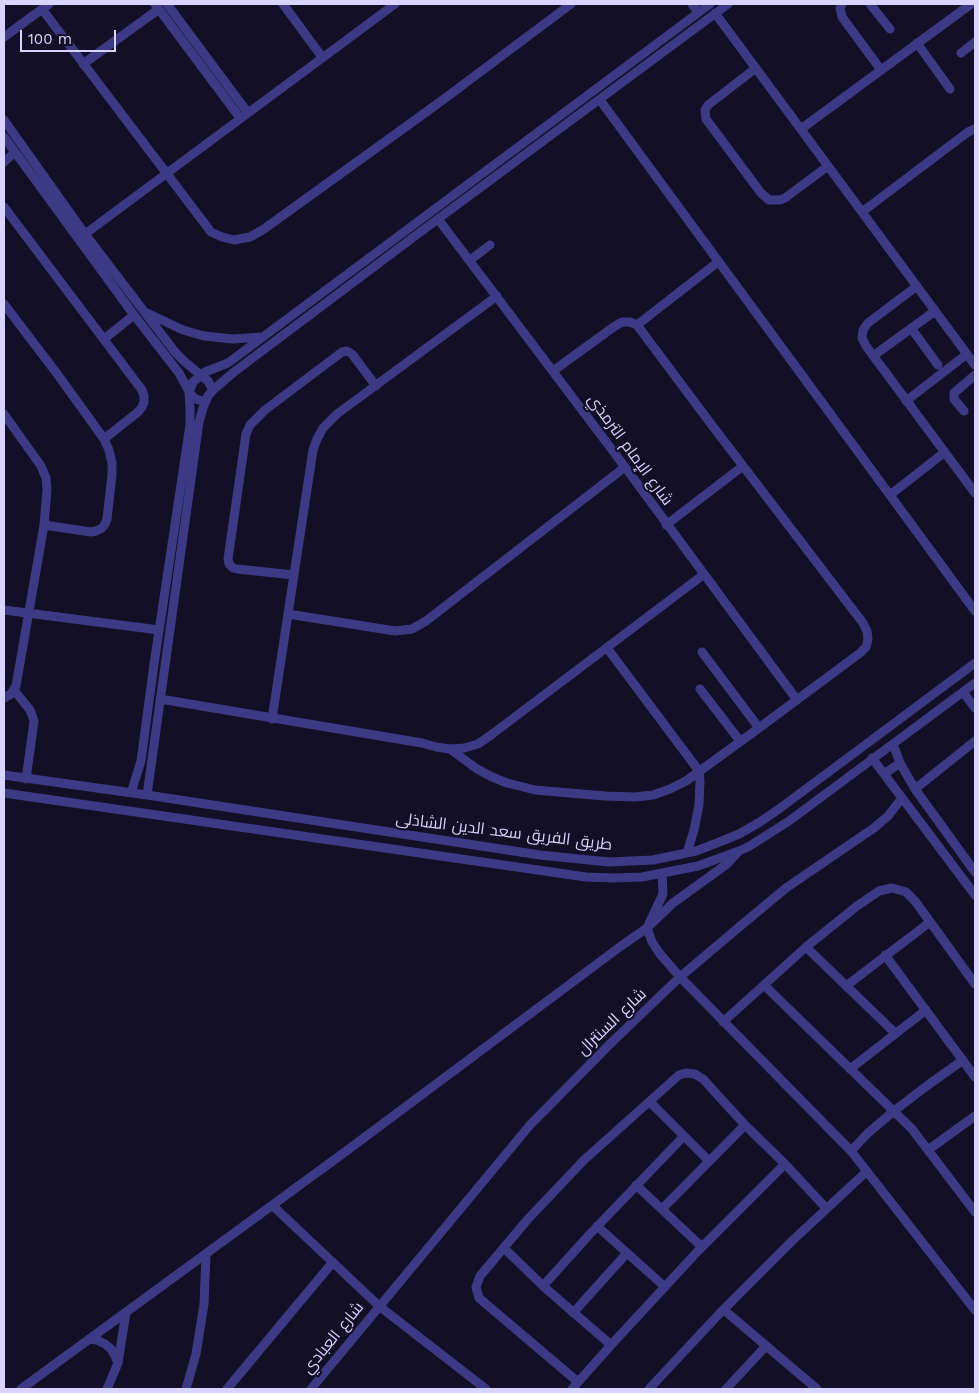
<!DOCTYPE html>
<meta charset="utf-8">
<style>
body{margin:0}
#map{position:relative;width:979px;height:1393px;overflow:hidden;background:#130f26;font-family:"Work Sans",sans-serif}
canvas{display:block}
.frame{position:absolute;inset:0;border:5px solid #d9d4ff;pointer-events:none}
.scale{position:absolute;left:20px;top:30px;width:96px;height:22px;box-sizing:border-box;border:2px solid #d9d4ff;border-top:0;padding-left:6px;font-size:15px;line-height:18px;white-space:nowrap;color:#d9d4ff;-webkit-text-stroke:4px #130f26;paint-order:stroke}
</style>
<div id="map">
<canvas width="979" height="1393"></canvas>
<div class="frame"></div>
<div class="scale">100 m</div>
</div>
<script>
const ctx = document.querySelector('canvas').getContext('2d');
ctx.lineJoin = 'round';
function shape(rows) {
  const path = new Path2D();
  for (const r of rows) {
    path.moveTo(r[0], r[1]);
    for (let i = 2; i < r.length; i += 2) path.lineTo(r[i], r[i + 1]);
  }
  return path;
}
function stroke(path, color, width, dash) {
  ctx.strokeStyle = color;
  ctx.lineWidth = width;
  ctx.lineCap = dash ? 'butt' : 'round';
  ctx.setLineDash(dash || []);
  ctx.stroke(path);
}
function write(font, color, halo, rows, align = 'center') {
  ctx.font = font + ' "Work Sans",Cairo,sans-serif';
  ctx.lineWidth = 4.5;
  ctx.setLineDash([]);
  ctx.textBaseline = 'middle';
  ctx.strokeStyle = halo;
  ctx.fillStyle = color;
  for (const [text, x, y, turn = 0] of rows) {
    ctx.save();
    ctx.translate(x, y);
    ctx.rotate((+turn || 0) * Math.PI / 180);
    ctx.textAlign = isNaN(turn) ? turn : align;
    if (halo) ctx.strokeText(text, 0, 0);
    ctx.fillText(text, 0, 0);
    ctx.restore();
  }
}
stroke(shape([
 [155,4,240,118],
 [167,4,248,113],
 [283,4,322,57],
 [692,4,698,12],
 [842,4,840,8,842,17,881,70],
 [870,4,890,29],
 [42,9,211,232,222,237,234,240,250,237,264,229,440,102,571,4],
 [715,13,975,365],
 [4,37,49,4],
 [917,43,950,89],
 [961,53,975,42],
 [83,64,159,9],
 [756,68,708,105,705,110,706,119,761,193,769,200,780,200,785,198,828,166],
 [600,100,975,611],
 [4,120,85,234,175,352,185,362,208,381,213,390],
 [801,129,971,4],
 [4,137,134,315,179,373,191,395,196,399,205,402],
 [4,162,15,152],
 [4,207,142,390,144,396,144,402,142,407,138,412,104,439],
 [862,212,968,132,975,129],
 [438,219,625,467,797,700],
 [85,234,395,4],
 [470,260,490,245],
 [917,286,868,323,863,330,862,338,866,346,975,493],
 [4,304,58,375,104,439,109,450,112,463,112,475,107,519,105,524,102,528,96,531,91,532,44,525],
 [147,313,183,330,204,336,233,339,262,337],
 [637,325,718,262],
 [911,328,938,365],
 [104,339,134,315],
 [873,356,935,311],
 [906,401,967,354],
 [964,411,954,399,954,393,975,375],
 [4,414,41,466,46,478,47,490,44,525,16,686,11,694,4,698],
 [890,495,945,452],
 [666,525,743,466],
 [294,575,237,569,233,568,229,564,228,559,246,434,250,425,265,410,342,352,347,351,352,354,376,386],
 [4,610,159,630],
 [288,614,395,631,412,629,426,621,625,467],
 [607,648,699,771,700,781,699,805,694,830,687,853],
 [702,652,759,728],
 [700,689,740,741],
 [14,690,30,710,34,721,26,779],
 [963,692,975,708],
 [160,699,422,743,436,747,450,749,464,748,478,744,491,735,703,575],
 [272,719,313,450,317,439,323,428,337,414,497,296],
 [893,744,900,763,915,789,975,872],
 [450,749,477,769,492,777,507,783,535,790,605,796,635,797,653,795,670,789,686,781,759,728,860,653,866,647,868,639,867,631,863,623,714,428,637,325,630,322,622,322,615,326,553,371],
 [872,758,975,895],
 [884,774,900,763],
 [4,775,147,795,540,855,609,862,653,860,696,851,717,843,739,834,760,822,779,809,975,663],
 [915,789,975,741],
 [4,793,586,877,614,878,642,877,698,866,739,851,748,847,789,821,975,683],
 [131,793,141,761,154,664,190,425,190,409,189,392,193,382,205,372,228,363,710,4],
 [147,795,199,422,203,408,208,396,213,390,234,372,415,236,728,4],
 [662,873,663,894,647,928,652,942,660,954,680,977,851,1151,975,1310],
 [806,947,895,1033],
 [885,955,975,1077],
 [764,985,912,1129,975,1212],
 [846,986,930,922],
 [723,1022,806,947,857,906,879,891,892,888,906,892,915,901,975,984],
 [850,1069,926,1010],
 [650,1102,709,1161],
 [928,1150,975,1116],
 [851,1151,868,1133,894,1111,928,1085,963,1060],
 [636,1185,702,1247],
 [272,1205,379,1306,486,1389],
 [662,1209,745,1125],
 [597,1226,665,1287],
 [504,1248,543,1286,611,1345],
 [543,1286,589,1235,683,1137],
 [724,1310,817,1389],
 [573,1313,627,1253],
 [89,1339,97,1340,105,1344,111,1349,115,1356,118,1363],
 [578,1382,479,1298,476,1287,480,1276,528,1219,584,1160,679,1075,686,1073,695,1074,703,1079,745,1125,785,1164,826,1208],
 [21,1389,349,1149,621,946,647,928,673,903,727,864,739,851],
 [107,1389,118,1363,126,1312],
 [186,1389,196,1354,204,1304,206,1254],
 [227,1389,333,1262],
 [311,1389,530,1125,611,1043,680,977,738,928,786,888,874,828,888,816,902,798],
 [572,1389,611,1345,698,1251,785,1164],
 [649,1389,720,1313,792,1241,867,1171],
 [726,1389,766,1346]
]), '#3d3a85', 9);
write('16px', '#d9d4ff', '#130f26', [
 ["شارع الإمام الترمذي",630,450,54],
 ["طريق الفريق سعد الدين الشاذلى",504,832,7],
 ["شارع السنترال",612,1022,-44],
 ["شارع العبادي",333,1338,-51]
]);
</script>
